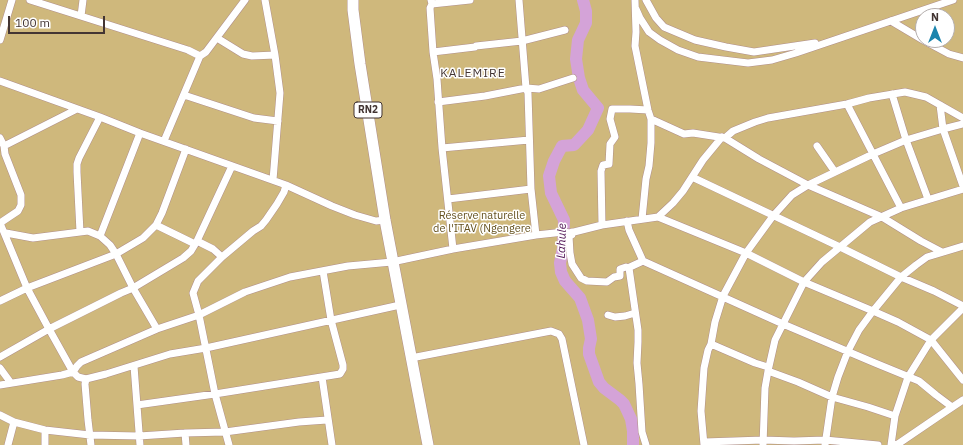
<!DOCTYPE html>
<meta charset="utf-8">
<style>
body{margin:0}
#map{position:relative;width:963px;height:445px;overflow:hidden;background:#fae4e1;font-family:"IBM Plex Sans",sans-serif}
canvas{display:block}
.north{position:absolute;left:915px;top:8px;width:40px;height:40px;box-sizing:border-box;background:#fff;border:1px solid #b4aead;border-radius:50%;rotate:0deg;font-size:11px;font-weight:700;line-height:16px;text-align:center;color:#433533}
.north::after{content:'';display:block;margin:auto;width:14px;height:18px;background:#1b84ad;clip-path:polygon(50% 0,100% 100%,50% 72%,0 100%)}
.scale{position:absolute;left:8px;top:16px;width:97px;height:18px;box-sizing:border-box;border:2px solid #433533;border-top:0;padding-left:5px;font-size:12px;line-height:14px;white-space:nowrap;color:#433533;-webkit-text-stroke:3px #fff;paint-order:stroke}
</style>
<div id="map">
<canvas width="963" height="445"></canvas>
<div class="north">N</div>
<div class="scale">100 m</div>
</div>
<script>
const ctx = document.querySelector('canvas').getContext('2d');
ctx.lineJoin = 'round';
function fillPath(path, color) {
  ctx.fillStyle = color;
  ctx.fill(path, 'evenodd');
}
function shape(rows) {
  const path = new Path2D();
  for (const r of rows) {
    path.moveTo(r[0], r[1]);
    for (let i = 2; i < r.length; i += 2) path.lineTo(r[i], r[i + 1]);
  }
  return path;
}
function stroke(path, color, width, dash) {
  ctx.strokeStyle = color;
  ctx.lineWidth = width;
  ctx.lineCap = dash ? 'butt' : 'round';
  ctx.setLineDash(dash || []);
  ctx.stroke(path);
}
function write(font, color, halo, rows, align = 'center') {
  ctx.font = font + ' "IBM Plex Sans",sans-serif';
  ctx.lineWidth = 3;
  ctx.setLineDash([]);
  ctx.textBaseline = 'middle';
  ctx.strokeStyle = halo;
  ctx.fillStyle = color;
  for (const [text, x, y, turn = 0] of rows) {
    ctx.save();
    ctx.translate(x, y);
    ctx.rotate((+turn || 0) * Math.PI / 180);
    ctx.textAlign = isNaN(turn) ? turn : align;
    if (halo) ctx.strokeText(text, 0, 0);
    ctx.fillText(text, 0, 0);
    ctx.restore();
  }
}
fillPath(shape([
 [0,0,963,0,963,445,0,445],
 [923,16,947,16,947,40,923,40]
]), '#cfb87c');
stroke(shape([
 [583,0,586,11,586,23,578,40,576,59,579,78,583,90,598,108,588,130,574,145,562,146,554,161,549,176,551,193,564,220,563,248,560,263,561,272,565,281,580,298,588,320,591,339,589,348,589,354,599,382,604,388,620,400,624,404,631,419,633,431,633,445]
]), '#d4a3d8', 12);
const minor = shape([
 [30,0,188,50,200,56],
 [265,0,275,55,280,93,273,180],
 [431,0,432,4,430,8,433,52,437,79,442,148,453,249],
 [519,0,526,88,528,93,531,189,536,235],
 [635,0,636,32,635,46,648,110,651,119,651,143,649,166,646,179,642,219],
 [646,0,656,18,664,27,695,40,726,47,754,52,815,43],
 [432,4,470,0],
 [636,9,640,18,649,32,660,40,678,50,698,57,748,63,772,60,796,53,953,0],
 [81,16,83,0],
 [891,21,923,40],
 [217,38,243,54,252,56,275,55],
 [0,40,12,0],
 [923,40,949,54,963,58],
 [433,52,475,47,476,46,522,41,565,30],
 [0,81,100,117,140,133,286,185,332,206,355,215,376,221,385,220],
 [892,94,906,140,928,199],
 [184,95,254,118,278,121],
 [438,102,485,96,526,88,539,89,573,78],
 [847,104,901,208],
 [940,105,943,129,963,186],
 [651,119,684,134,693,133,725,138,759,159,808,185,882,217,921,241,942,252],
 [0,138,4,146,5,154,21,195,21,205,18,211,0,223],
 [725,138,733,131,755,122,768,118,847,104,869,98,905,92,926,97,963,118],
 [164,141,200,56,206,52,245,0],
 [4,146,77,109],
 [817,146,835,172],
 [442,148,529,140],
 [692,177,840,247,901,277,934,291,963,306],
 [448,199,531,189],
 [658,217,746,253,804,282,873,311,898,322,931,340,963,380],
 [627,221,629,230,643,261,783,324,875,363,919,381,936,395,952,407],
 [0,223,27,288,49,329,73,372,78,377,86,379,85,384,88,420,91,445],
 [156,225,195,244],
 [602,225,601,171,603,165,609,164,610,144,615,137,610,119,612,109,630,109,648,110],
 [80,232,77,172,77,164,79,158,100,117],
 [572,232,572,235,569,236,570,253,572,264,581,278,587,281,607,282,614,277,620,276,620,269,626,267,629,268,630,267,643,261],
 [6,233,33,238,88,231,100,236,110,245,116,254,133,288,157,329],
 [100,236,140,133],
 [197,241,213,249,222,257],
 [629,268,638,330,638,342,637,363,639,384,642,432,646,445],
 [0,301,27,288,116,254,143,238,156,225,162,213,186,149],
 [608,315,615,317,625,316,635,313],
 [711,344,755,363,768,367],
 [0,357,49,329,121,293,133,288,183,258,191,251,197,241,232,166],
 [411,358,551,331,559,334,562,339,584,445],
 [134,366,140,445],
 [0,368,11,383],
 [768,371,798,382,832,397,868,407,895,416],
 [322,377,332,445],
 [86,379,106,374,170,354,206,348,400,305],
 [0,385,62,375,73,372,77,366,81,362,157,329,199,315,245,292,290,277,348,266,392,262,453,249,536,235,564,232,570,233,602,225,658,217,673,203,683,191,703,160,722,137],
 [137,405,215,394,340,374,343,369,343,365,331,320,323,271],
 [0,415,14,422,45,430,90,435,139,436,185,433,225,432,299,422,327,420],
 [45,430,45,445],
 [185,433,186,445],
 [704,442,763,440,794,441,825,440,878,445],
 [8,445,14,422],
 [229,445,215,394,199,315,193,293,198,281,222,257,253,231,261,226,266,220,277,204,284,192,286,185],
 [704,445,701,411,703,382,704,368,708,350,711,344,715,322,723,296,746,253,773,216,792,195,808,185,873,154,906,140,943,129,963,124],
 [763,445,765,388,768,371,775,340,804,282,822,262,870,222,901,208,963,189],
 [825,445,832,397,838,377,848,351,859,330,873,311,901,277,916,265,927,257,963,246],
 [891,445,895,416,908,377,931,340,963,308],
 [894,445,898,444,939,416,963,400]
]);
const highway = shape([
 [353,0,353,10,360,64,385,220,428,445]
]);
stroke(minor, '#b08f8b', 8);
stroke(highway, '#b08f8b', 12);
stroke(minor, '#fff', 7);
stroke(highway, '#fff', 11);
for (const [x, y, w] of [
 [368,110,28]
]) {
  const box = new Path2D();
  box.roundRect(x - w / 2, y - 8, w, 16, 3);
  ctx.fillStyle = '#fff';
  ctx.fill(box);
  stroke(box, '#433533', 1);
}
write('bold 10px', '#433533', null, [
 ["RN2",368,110]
]);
write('11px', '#64511e', '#fff', [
 ["Réserve naturelle",482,216],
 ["de l'ITAV (Ngengere",482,229]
]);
ctx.letterSpacing = '1px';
write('12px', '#433533', '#fff', [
 ["KALEMIRE",473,74]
]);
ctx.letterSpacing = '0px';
write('italic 12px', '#501556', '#fff', [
 ["Lahule",562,241,-88]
]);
</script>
